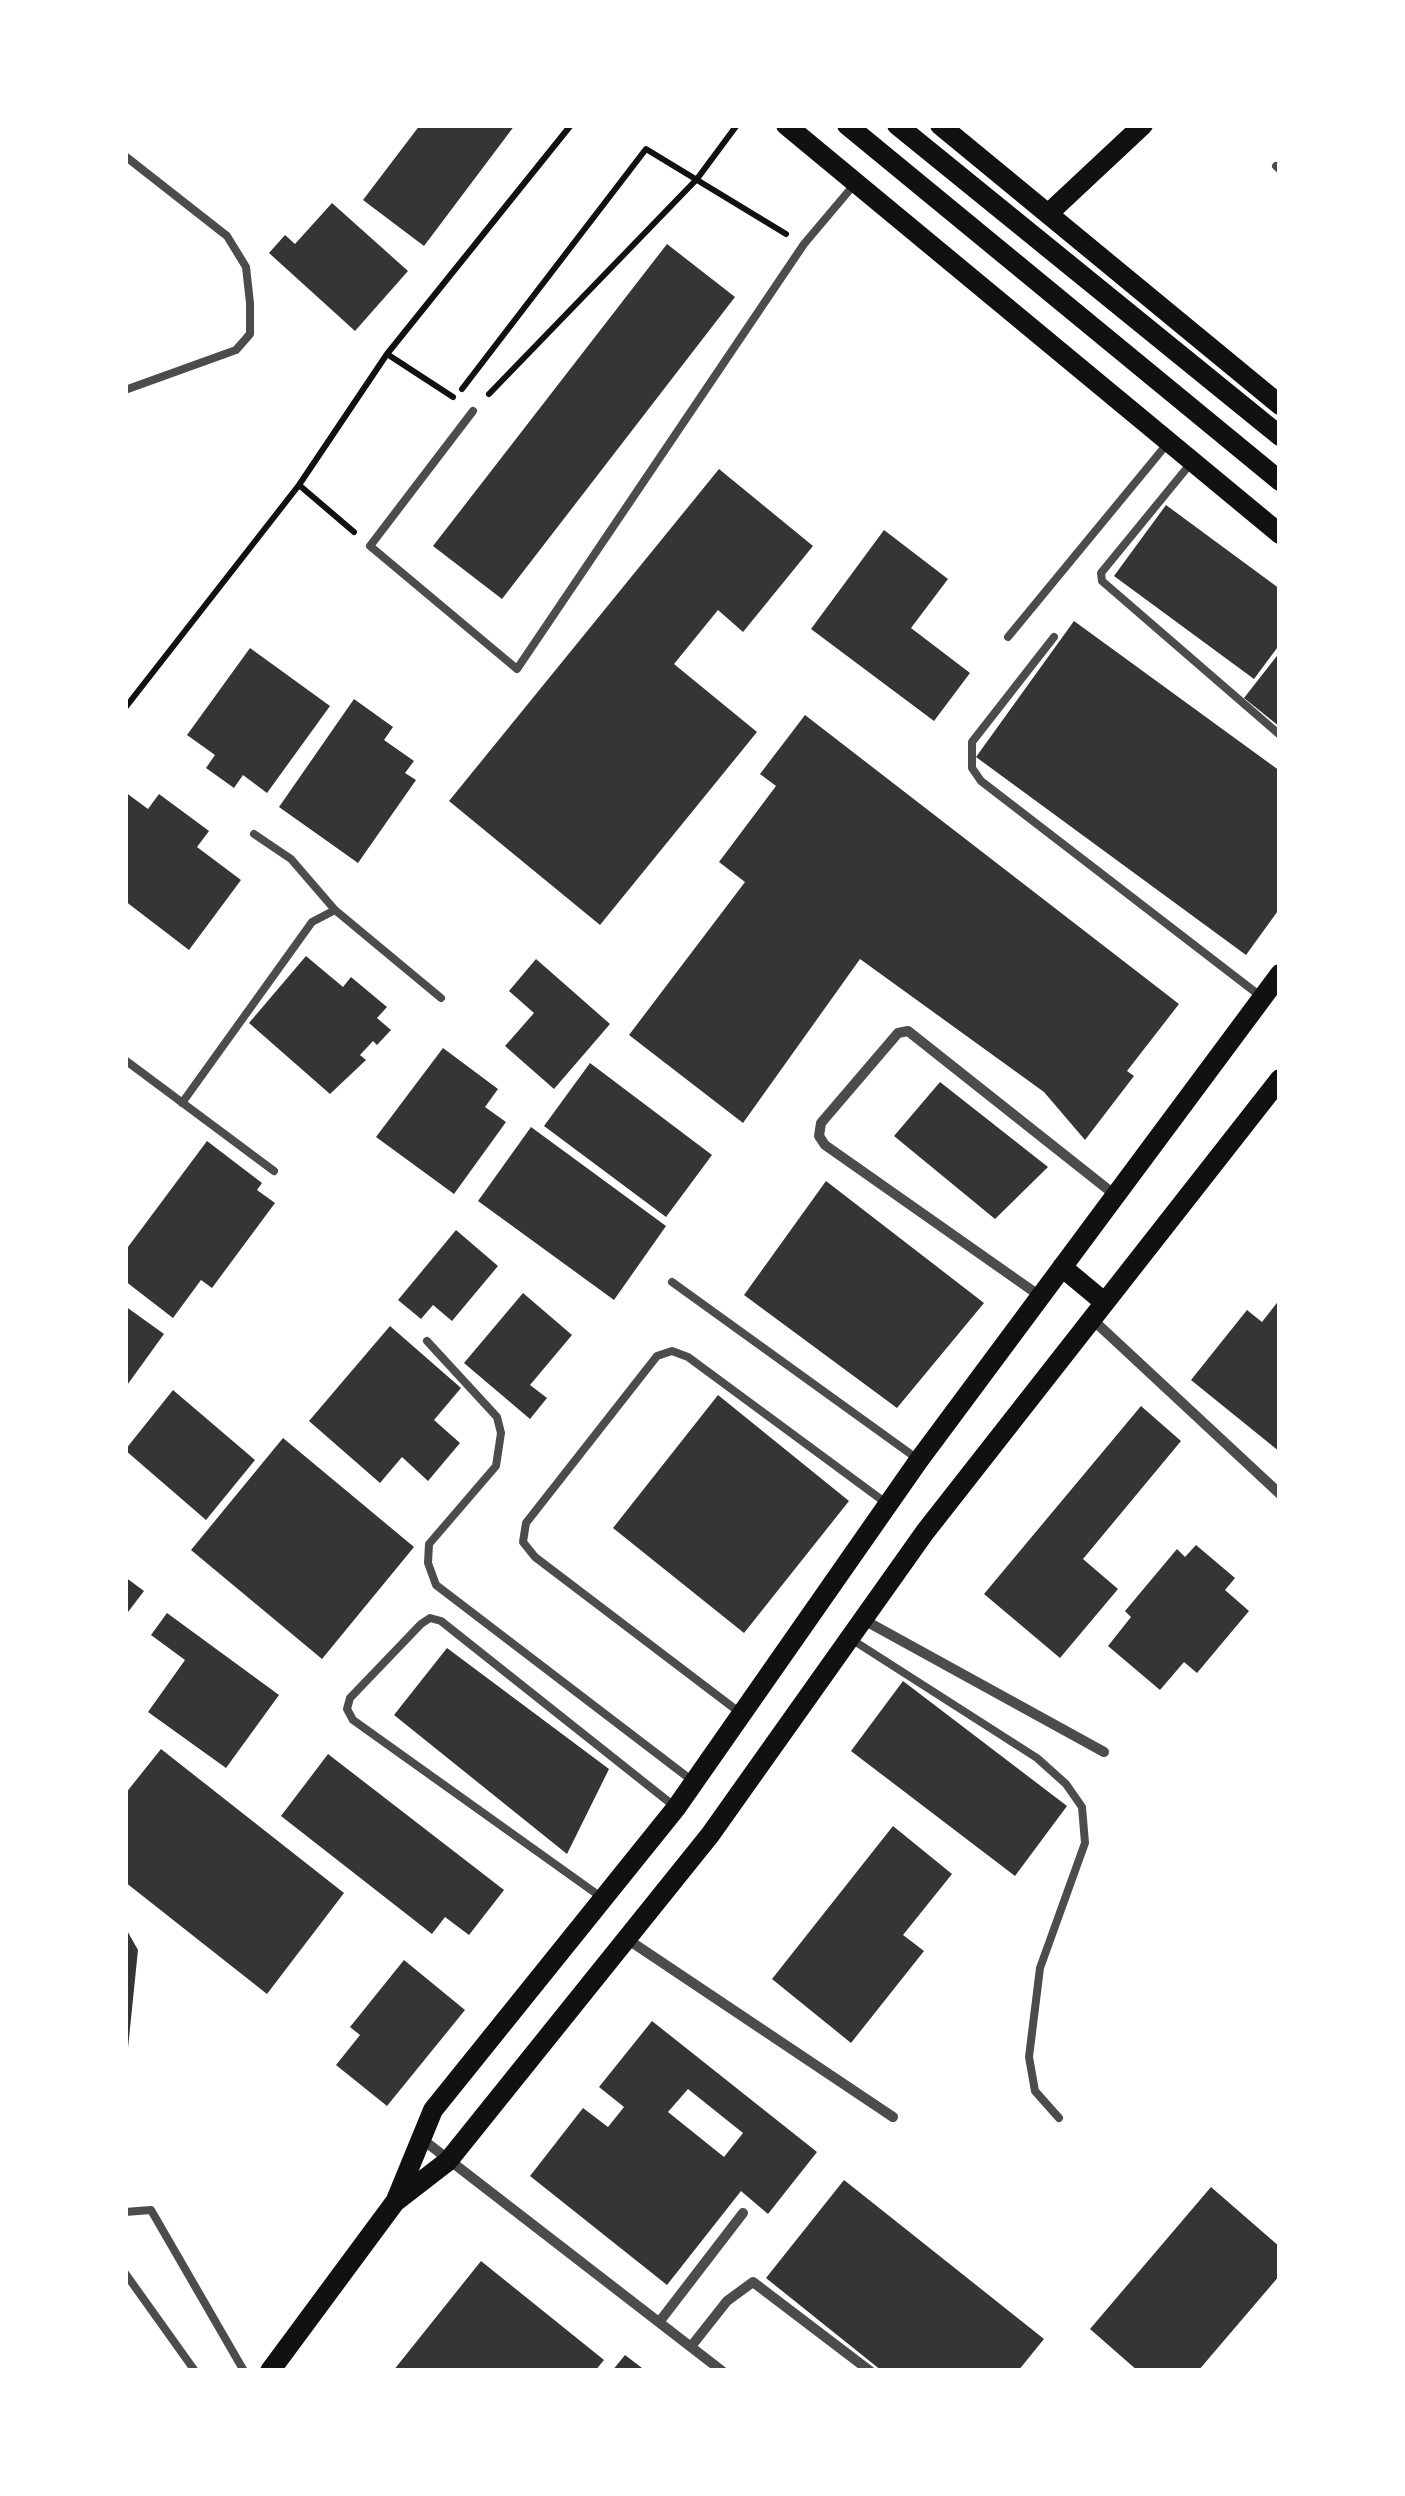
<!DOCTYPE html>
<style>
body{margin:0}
#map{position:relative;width:1405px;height:2496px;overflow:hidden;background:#fff;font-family:Inter,sans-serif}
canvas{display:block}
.frame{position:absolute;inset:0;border:128px solid #fff;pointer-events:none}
</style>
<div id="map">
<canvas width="1405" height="2496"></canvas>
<div class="frame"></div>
</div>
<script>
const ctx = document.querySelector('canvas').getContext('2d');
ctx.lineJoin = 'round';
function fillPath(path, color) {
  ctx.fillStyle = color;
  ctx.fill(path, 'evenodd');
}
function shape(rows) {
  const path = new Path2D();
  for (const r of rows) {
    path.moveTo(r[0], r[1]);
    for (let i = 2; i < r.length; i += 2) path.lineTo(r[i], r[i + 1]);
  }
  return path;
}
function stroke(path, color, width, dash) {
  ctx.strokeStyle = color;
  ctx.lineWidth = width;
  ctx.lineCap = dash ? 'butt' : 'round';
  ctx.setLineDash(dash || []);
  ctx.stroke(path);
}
fillPath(shape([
 [420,125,515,125,424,246,363,200],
 [332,203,408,271,355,331,269,253,285,235,295,244],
 [667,244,735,297,502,599,433,546],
 [719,469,813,546,743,632,718,610,674,664,757,732,600,925,449,801],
 [1166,505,1280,589,1280,644,1254,679,1114,576],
 [884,530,948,579,911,628,970,673,934,721,811,629],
 [1074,621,1280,771,1280,908,1246,955,976,757],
 [250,648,330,706,267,793,243,775,234,788,206,768,215,755,187,735],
 [1280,652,1280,727,1244,698],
 [354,699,393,727,384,740,414,761,405,773,416,780,358,863,279,807],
 [805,715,1179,1004,1127,1071,1134,1076,1085,1140,1044,1092,860,959,743,1123,629,1035,745,882,719,862,776,786,760,774],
 [125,792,148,809,159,794,209,831,197,847,241,880,189,950,125,901],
 [306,956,343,987,351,977,387,1007,377,1018,391,1030,377,1045,373,1041,360,1055,366,1060,330,1094,249,1023],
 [536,959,610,1024,554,1089,505,1046,534,1013,509,991],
 [443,1048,498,1089,485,1107,506,1122,454,1194,376,1137],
 [590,1063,712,1155,666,1217,544,1126],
 [940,1082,1048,1167,995,1219,894,1136],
 [531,1127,666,1226,614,1300,478,1201],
 [207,1141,262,1183,257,1190,275,1203,212,1288,201,1280,173,1318,125,1281,125,1251],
 [826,1181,984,1303,897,1408,744,1295],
 [456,1230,498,1266,452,1321,433,1305,421,1319,398,1300],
 [523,1293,572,1335,530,1385,547,1398,530,1419,464,1363],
 [1280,1299,1280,1452,1191,1380,1247,1310,1262,1322],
 [125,1306,164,1334,125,1388],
 [390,1326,461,1388,434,1420,460,1443,428,1481,402,1457,380,1483,309,1421],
 [173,1390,255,1460,206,1520,125,1450],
 [718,1395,849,1501,744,1633,613,1528],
 [1141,1406,1181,1441,1083,1559,1118,1589,1060,1658,984,1594],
 [283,1438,414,1547,322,1659,191,1550],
 [1196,1545,1235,1578,1225,1590,1249,1611,1197,1673,1184,1662,1160,1690,1108,1646,1131,1617,1125,1611,1177,1549,1185,1557],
 [125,1577,144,1591,125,1616],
 [167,1613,279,1695,226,1768,148,1712,185,1660,151,1635],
 [447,1648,609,1769,567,1854,394,1715],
 [903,1681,1067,1806,1015,1876,851,1751],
 [161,1749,344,1893,267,1994,125,1882,125,1794],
 [328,1754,504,1890,469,1935,445,1917,432,1934,281,1816],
 [893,1826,952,1874,903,1935,924,1951,851,2043,772,1979],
 [125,1927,138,1950,128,2048,125,2048],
 [404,1960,465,2010,387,2106,336,2065,360,2035,350,2027],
 [652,2021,817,2152,768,2214,741,2191,667,2285,530,2176,583,2108,608,2127,624,2107,599,2087],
 [688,2089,743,2133,724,2157,668,2112],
 [844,2180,1044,2339,1018,2371,882,2371,766,2278],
 [1211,2187,1280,2247,1280,2275,1198,2371,1138,2371,1090,2329],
 [481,2261,604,2360,595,2371,393,2371],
 [625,2355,646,2371,612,2371]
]), '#353535');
stroke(shape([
 [387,354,453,397],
 [462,389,646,149,786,234],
 [489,394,697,179,737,125],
 [354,532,299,485,387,354,571,125],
 [125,708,299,485]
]), '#111', 6);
stroke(shape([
 [125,156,227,236,246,267,250,303,250,334,236,350,125,390],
 [1276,166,1280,170],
 [473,411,370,546,517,669,804,244,853,186],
 [1191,463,1101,573,1102,581,1280,735],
 [1008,637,1167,444],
 [1054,637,972,742,972,768,981,781,1259,995],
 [254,834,291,859,335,910],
 [125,1060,274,1171],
 [182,1103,312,922,335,910,441,998],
 [672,1282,919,1460],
 [427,1341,497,1417,501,1433,496,1466,429,1544,428,1563,436,1585,694,1782],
 [851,1639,1037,1758,1066,1784,1082,1807,1085,1843,1040,1968,1029,2057,1035,2091,1059,2118],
 [739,1712,535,1557,523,1542,526,1523,657,1356,672,1351,688,1357,886,1503],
 [601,1897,353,1720,347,1709,350,1698,421,1624,430,1618,441,1621,674,1806],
 [125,2212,151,2210,244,2371],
 [125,2273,195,2371]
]), '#4c4c4c', 8);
stroke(shape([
 [1040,1296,825,1145,819,1136,821,1123,898,1033,908,1031,1115,1195],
 [1092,1319,1280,1494],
 [864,1620,1104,1752],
 [624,1937,893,2117],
 [422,2139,722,2371],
 [660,2321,743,2213],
 [693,2344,727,2301,753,2282,870,2371]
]), '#4c4c4c', 10);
stroke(shape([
 [786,125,1280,534],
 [847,125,1280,481],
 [897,125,1280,436],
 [940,125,1280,405],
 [1050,212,1143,125],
 [1062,1267,1104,1302],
 [396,2200,433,2110,676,1808,919,1460,1280,974],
 [270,2371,395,2202,448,2161,710,1835,925,1532,1280,1079]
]), '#111', 20);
</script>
